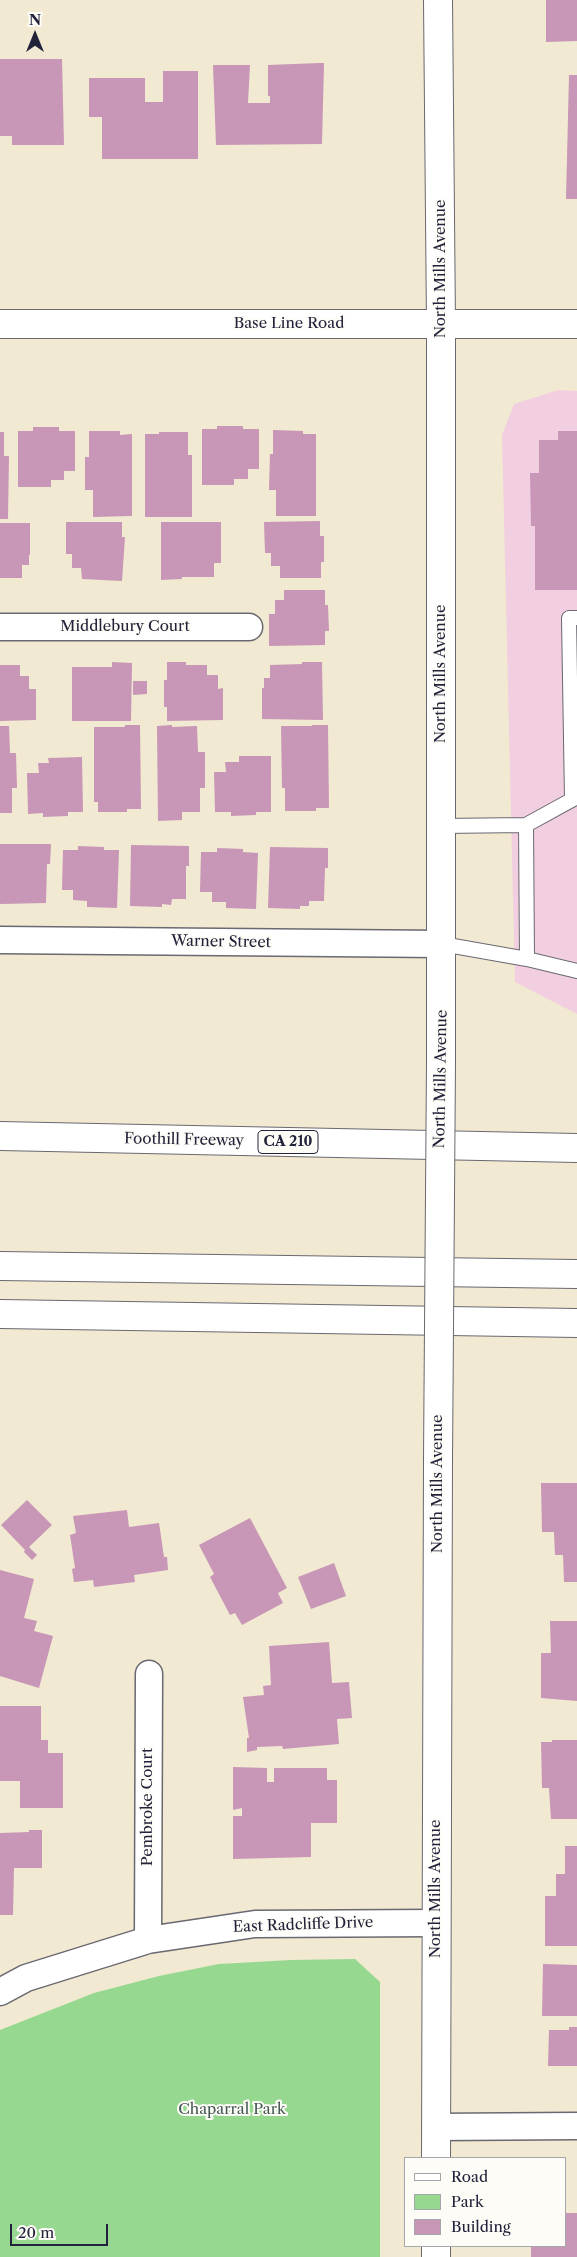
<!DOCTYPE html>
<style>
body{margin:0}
#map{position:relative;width:577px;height:2257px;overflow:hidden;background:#f1e9d1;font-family:"Libre Caslon Text",serif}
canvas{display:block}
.legend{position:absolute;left:404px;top:2157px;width:162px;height:90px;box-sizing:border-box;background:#fdfcf7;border:1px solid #a5a5ac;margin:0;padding:6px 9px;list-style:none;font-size:15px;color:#22223b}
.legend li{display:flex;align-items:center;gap:10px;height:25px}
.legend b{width:25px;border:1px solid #a5a5ac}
.north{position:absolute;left:10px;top:10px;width:50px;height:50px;-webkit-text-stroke:4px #fdfcf7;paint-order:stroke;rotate:0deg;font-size:14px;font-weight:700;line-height:20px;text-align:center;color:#22223b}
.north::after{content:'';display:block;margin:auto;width:18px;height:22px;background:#22223b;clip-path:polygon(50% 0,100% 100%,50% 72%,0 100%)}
.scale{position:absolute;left:10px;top:2224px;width:98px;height:22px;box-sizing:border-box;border:2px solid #22223b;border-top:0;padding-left:6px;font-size:15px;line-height:18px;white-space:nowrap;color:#22223b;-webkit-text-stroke:4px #fdfcf7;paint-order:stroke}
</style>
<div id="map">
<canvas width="577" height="2257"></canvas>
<ul class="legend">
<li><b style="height:6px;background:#fff"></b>Road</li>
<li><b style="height:14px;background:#96d88f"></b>Park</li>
<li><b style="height:14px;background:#c896b6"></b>Building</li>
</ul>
<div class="north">N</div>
<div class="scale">20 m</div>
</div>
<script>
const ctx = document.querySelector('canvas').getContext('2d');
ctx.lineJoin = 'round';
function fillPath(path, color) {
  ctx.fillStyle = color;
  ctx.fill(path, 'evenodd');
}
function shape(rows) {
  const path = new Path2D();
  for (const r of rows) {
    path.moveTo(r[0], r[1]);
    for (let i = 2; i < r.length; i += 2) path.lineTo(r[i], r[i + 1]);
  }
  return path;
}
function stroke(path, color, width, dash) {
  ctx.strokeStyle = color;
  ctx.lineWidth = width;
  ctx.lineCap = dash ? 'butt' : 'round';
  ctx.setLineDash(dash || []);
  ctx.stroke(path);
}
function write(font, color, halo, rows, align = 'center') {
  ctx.font = font + ' "Libre Caslon Text",serif';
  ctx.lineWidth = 4;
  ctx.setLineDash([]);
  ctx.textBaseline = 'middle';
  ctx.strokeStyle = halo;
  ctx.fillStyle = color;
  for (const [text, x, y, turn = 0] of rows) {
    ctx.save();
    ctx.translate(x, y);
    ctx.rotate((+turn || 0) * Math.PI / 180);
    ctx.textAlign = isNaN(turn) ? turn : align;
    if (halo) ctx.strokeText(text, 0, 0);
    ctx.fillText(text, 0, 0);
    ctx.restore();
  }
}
fillPath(shape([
 [558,390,577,391,577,1014,515,982,502,435,514,404]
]), '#f2cfe0');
fillPath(shape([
 [355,1959,380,1982,380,2257,0,2257,0,2030,94,1993,159,1976,219,1964,291,1960]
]), '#96d88f');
fillPath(shape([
 [546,0,577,0,577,41,546,42],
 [0,59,62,59,64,145,12,145,12,136,0,136],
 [319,63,324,63,322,144,216,145,213,65,250,65,248,103,270,103,270,96,268,96,268,65],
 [163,71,198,71,198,159,102,159,102,117,89,117,89,78,145,78,145,102,163,102],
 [569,75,577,75,577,199,566,199],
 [217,426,243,426,243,429,259,429,259,469,248,469,248,479,234,479,234,485,202,485,202,429,217,429],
 [33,427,59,427,59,431,75,431,75,471,64,471,64,480,51,480,51,487,18,487,18,431,33,431],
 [273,430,303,431,303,434,316,434,316,516,276,516,276,490,269,490,270,454,273,454],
 [89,431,120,431,120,435,132,434,132,516,93,517,93,490,85,490,85,457,89,457],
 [558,431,577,431,577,590,535,590,535,526,531,526,530,473,539,473,539,440,558,440],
 [0,432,4,432,4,456,9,456,8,519,0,519],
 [159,432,188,432,188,455,192,455,192,517,145,517,145,434,159,434],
 [320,521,320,536,324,536,324,562,321,562,321,578,280,578,280,566,271,566,271,553,265,553,264,522],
 [66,522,122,522,122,537,125,537,122,581,82,579,81,568,72,568,72,554,66,554],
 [161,522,221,522,221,563,214,563,214,577,182,577,182,579,161,580],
 [0,523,30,523,30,555,29,555,29,565,22,565,22,578,0,578],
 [284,590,325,590,325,605,328,605,329,631,325,631,325,645,269,646,269,614,275,614,275,600,284,600],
 [112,662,132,663,131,721,72,721,72,667,112,667],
 [167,662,186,662,186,665,207,665,207,675,218,675,218,689,223,688,223,720,167,721,167,707,164,707,164,680,167,680],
 [302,662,322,662,323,720,262,719,262,688,264,688,264,678,270,678,270,665,302,664],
 [0,665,20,665,20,676,29,676,29,689,36,689,36,720,0,721],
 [133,681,147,681,147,694,133,695],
 [125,725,140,725,141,809,127,809,127,812,98,812,98,802,94,802,94,727,125,727],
 [172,725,172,727,197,726,198,752,205,752,205,788,200,788,200,812,182,812,182,820,158,821,157,726],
 [312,725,328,725,329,808,316,808,316,811,285,811,285,788,282,788,281,726,312,726],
 [0,726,9,726,10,753,16,753,17,788,12,788,12,813,0,813],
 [239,756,271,756,271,812,256,812,256,815,231,816,231,812,215,812,214,772,226,772,225,762,239,762],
 [82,757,83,812,68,812,68,816,43,817,43,813,28,814,27,773,39,773,38,763,49,763,48,758],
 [0,844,51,844,50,864,47,864,46,903,0,904],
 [131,845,189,846,189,866,186,866,186,899,172,899,171,905,162,904,162,907,130,906],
 [78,846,104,847,104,850,119,850,117,908,87,907,87,901,73,900,73,890,62,890,63,850,78,850],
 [270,847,328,848,328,868,325,868,324,901,309,901,309,906,300,906,300,909,268,908],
 [217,848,243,849,243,852,258,853,256,909,226,908,226,902,212,902,212,892,200,892,201,852,217,852],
 [541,1483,577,1483,577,1582,564,1582,563,1555,555,1555,554,1532,542,1532],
 [27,1500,52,1525,29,1547,37,1555,32,1560,24,1552,25,1550,1,1525],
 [127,1510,129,1527,159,1523,164,1557,167,1557,168,1570,134,1575,135,1582,94,1587,93,1580,74,1582,72,1569,75,1568,70,1535,76,1533,73,1516],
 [250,1518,287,1588,278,1593,283,1603,242,1625,235,1613,230,1615,210,1577,214,1574,199,1545],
 [334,1563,346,1596,311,1609,298,1577],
 [0,1570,34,1579,24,1618,37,1621,34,1631,53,1636,39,1688,0,1676],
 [550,1621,577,1621,577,1701,541,1698,541,1653,551,1653],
 [329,1642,332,1683,349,1682,352,1718,337,1719,339,1744,283,1749,282,1746,257,1747,257,1750,247,1752,247,1738,249,1738,243,1697,264,1695,263,1686,271,1685,269,1646],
 [0,1706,41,1706,41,1740,48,1740,48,1753,63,1753,63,1808,20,1808,20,1781,0,1781],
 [552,1740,577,1740,577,1819,551,1819,549,1788,542,1788,541,1742,552,1742],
 [233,1767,267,1768,267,1782,274,1782,274,1768,327,1768,327,1780,337,1780,337,1823,311,1823,311,1857,233,1859,233,1816,242,1816,242,1808,233,1810],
 [29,1830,42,1830,42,1868,14,1868,13,1915,0,1915,0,1833,29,1832],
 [565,1846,577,1846,577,1946,545,1946,545,1896,556,1896,556,1874,565,1874],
 [543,1964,577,1965,577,2016,542,2016],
 [569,2027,577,2027,577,2066,548,2066,549,2030,569,2030],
 [566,2213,577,2213,577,2257,531,2257,531,2246,566,2246]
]), '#c896b6');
const service = shape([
 [572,799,569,618,577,618],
 [526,825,527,959],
 [441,826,526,825,577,797],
 [442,944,527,959,577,971]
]);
const minor = shape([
 [0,627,249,627],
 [0,940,442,944],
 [148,1940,149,1674],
 [0,1992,26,1978,148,1940,255,1924,435,1923],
 [436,2127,577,2126]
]);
const secondary = shape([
 [438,0,441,324,441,1062],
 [436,2158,438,1459],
 [436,2246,436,2257]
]);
const primary = shape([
 [0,324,577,324]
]);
const motorway = shape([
 [0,1136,577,1148],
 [0,1266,577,1274],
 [0,1314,577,1323]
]);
stroke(service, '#6a6870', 16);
stroke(minor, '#6a6870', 29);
stroke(secondary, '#6a6870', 30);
stroke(primary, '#6a6870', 30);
stroke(motorway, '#6a6870', 30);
stroke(service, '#fff', 14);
stroke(minor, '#fff', 26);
stroke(secondary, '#fff', 28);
stroke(primary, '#fff', 28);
stroke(motorway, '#fff', 28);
const secondaryBridge = shape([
 [438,1459,441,1062]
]);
stroke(secondaryBridge, '#6a6870', 30, []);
stroke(secondaryBridge, '#fff', 28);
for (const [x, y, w] of [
 [288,1142,60]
]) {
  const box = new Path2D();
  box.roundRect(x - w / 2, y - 11.5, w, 23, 4);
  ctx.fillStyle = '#fdfcf7';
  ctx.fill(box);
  stroke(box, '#22223b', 1);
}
write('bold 14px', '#22223b', null, [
 ["CA 210",288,1142]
]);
write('15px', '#22223b', '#fdfcf7', [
 ["North Mills Avenue",441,269,-90],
 ["Base Line Road",289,324],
 ["Middlebury Court",125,627],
 ["North Mills Avenue",441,674,-90],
 ["Warner Street",221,942,1],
 ["North Mills Avenue",441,1079,-89],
 ["Foothill Freeway",184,1140,1],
 ["North Mills Avenue",438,1484,-90],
 ["Pembroke Court",148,1807,-90],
 ["North Mills Avenue",436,1889,-90],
 ["East Radcliffe Drive",303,1925,-2]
]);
write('15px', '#455954', '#fdfcf7', [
 ["Chaparral Park",232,2110]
]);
</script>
